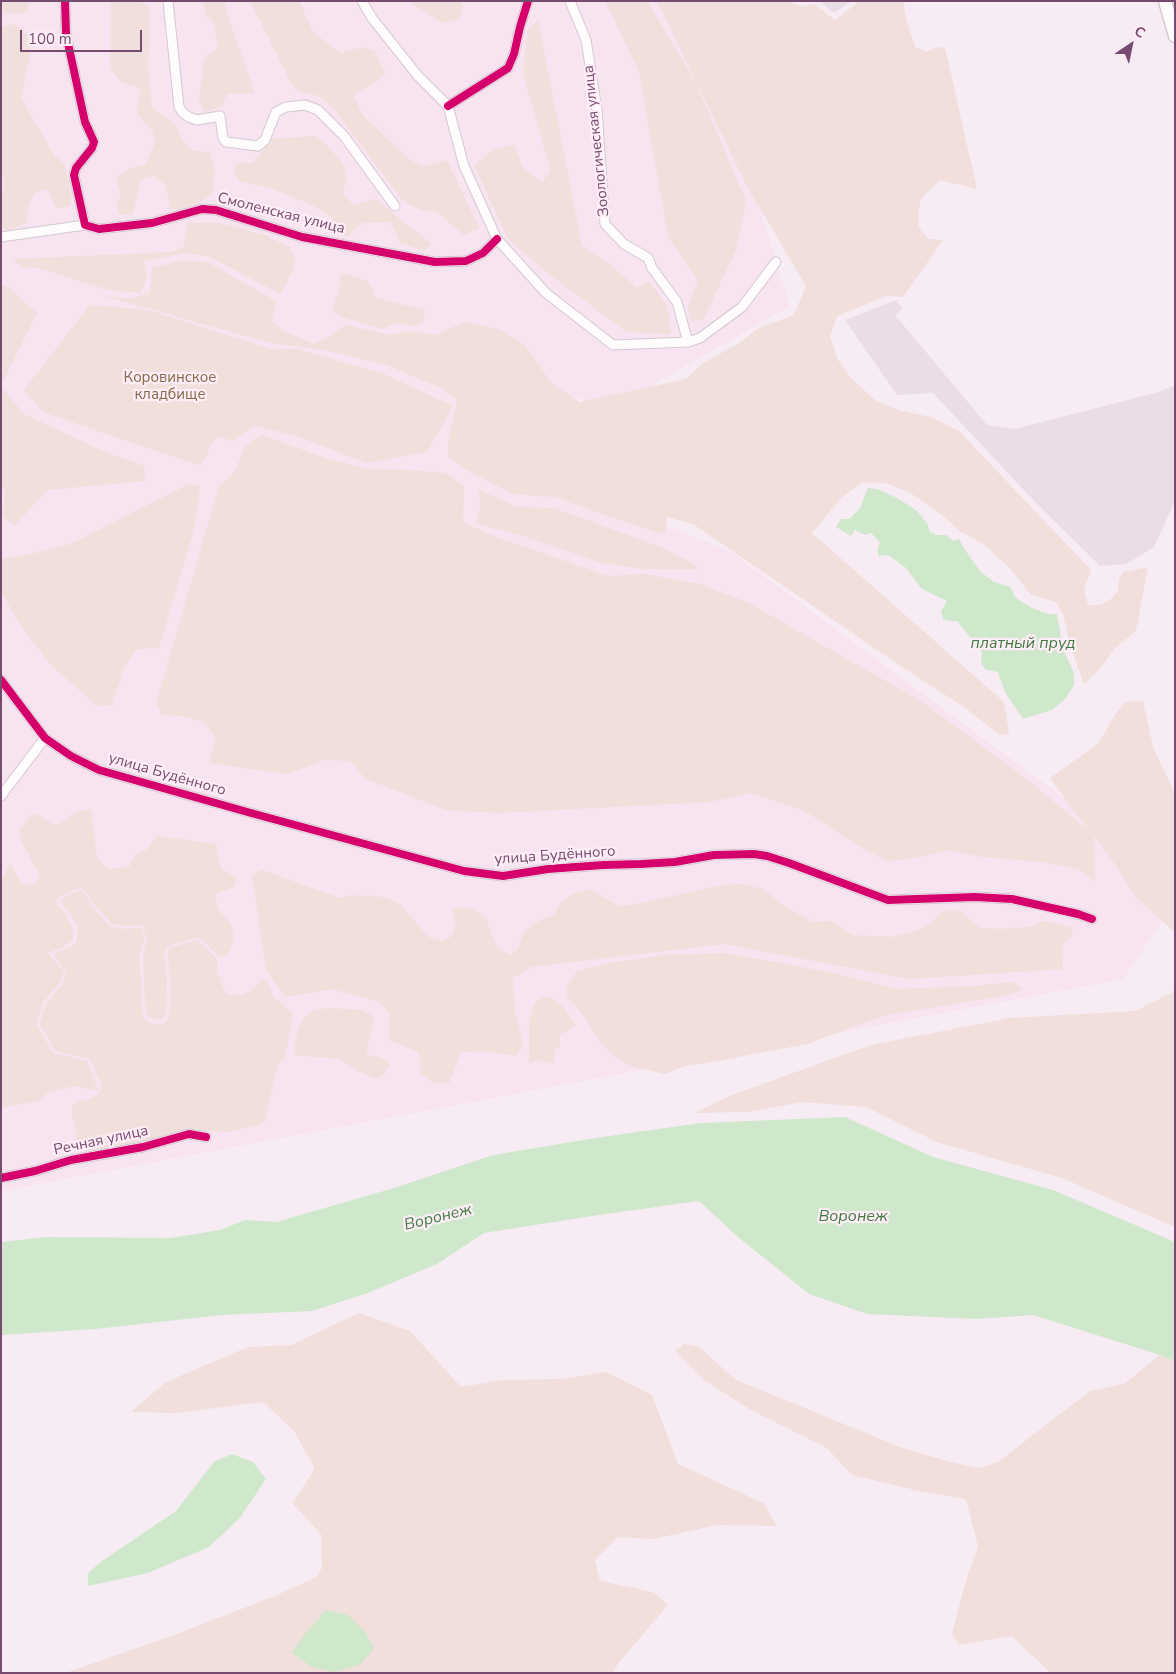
<!DOCTYPE html>
<meta charset="utf-8">
<style>
body{margin:0}
#map{position:relative;width:1176px;height:1674px;overflow:hidden;background:#f7ecf3;font-family:"Nunito Sans",sans-serif}
canvas{display:block}
.frame{position:absolute;inset:0;border:2px solid #774b70;pointer-events:none}
.north{position:absolute;left:1106px;top:20px;width:50px;height:50px;-webkit-text-stroke:4px #ffeef8;paint-order:stroke;rotate:34deg;font-size:14px;font-weight:700;line-height:20px;text-align:center;color:#774b70}
.north::after{content:'';display:block;margin:auto;width:18px;height:22px;background:#774b70;clip-path:polygon(50% 0,100% 100%,50% 72%,0 100%)}
.scale{position:absolute;left:20px;top:30px;width:122px;height:22px;box-sizing:border-box;border:2px solid #774b70;border-top:0;padding-left:6px;font-size:15px;line-height:18px;white-space:nowrap;color:#774b70;-webkit-text-stroke:4px #ffeef8;paint-order:stroke}
</style>
<div id="map">
<canvas width="1176" height="1674"></canvas>
<div class="frame"></div>
<div class="north">С</div>
<div class="scale">100 m</div>
</div>
<script>
const ctx = document.querySelector('canvas').getContext('2d');
ctx.lineJoin = 'round';
function fillPath(path, color) {
  ctx.fillStyle = color;
  ctx.fill(path, 'evenodd');
}
function shape(rows) {
  const path = new Path2D();
  for (const r of rows) {
    path.moveTo(r[0], r[1]);
    for (let i = 2; i < r.length; i += 2) path.lineTo(r[i], r[i + 1]);
  }
  return path;
}
function stroke(path, color, width, dash) {
  ctx.strokeStyle = color;
  ctx.lineWidth = width;
  ctx.lineCap = dash ? 'butt' : 'round';
  ctx.setLineDash(dash || []);
  ctx.stroke(path);
}
function write(font, color, halo, rows, align = 'center') {
  ctx.font = font + ' "Nunito Sans",sans-serif';
  ctx.lineWidth = 4.5;
  ctx.setLineDash([]);
  ctx.textBaseline = 'middle';
  ctx.strokeStyle = halo;
  ctx.fillStyle = color;
  for (const [text, x, y, turn = 0] of rows) {
    ctx.save();
    ctx.translate(x, y);
    ctx.rotate((+turn || 0) * Math.PI / 180);
    ctx.textAlign = isNaN(turn) ? turn : align;
    if (halo) ctx.strokeText(text, 0, 0);
    ctx.fillText(text, 0, 0);
    ctx.restore();
  }
}
fillPath(shape([
 [1,1,695,1,790,306,613,407,473,371,455,440,731,552,1175,880,1175,901,1123,979,1,1191]
]), '#f8e3f1');
fillPath(shape([
 [819,1,851,1,834,13],
 [896,300,903,309,895,315,987,425,1015,429,1155,393,1175,386,1175,501,1154,547,1126,564,1100,566,1035,502,933,393,897,395,845,320]
]), '#eadde6');
fillPath(shape([
 [1,1,29,1,27,13,1,13],
 [111,1,137,1,150,7,148,66,152,107,175,124,182,140,192,151,210,152,215,168,213,193,202,201,182,209,171,209,165,184,153,176,141,180,132,215,119,214,117,204,121,193,116,179,127,170,146,164,155,143,153,132,137,114,140,88,122,82,110,69],
 [203,1,226,1,225,8,255,93,227,94,221,107,205,112,199,102,204,59,218,47,214,23,205,13],
 [250,1,299,1,313,32,341,53,363,47,375,51,385,73,376,82,353,95,362,114,407,158,423,167,447,160,479,228,464,235,437,212,421,210,403,201,335,110,319,96,302,92,293,87],
 [412,1,460,1,463,8,459,19,443,23,414,5],
 [605,1,647,1,696,83,746,201,736,250,703,320,691,321,688,307,698,281,668,237,639,71],
 [657,1,788,1,802,7,814,4,835,20,860,1,903,1,906,18,915,47,926,52,937,47,945,48,977,189,940,180,921,198,918,215,919,228,928,239,943,240,903,297,886,296,837,316,830,337,838,360,852,379,876,401,901,411,931,417,959,431,1091,570,1084,589,1088,605,1101,605,1111,599,1118,591,1119,579,1123,572,1148,567,1136,631,1115,648,1099,670,1084,684,1069,642,1064,617,1056,602,1031,595,1009,567,982,543,961,532,942,515,909,492,885,483,862,482,841,498,812,533,1004,702,1009,734,999,735,967,709,911,673,693,524,667,517,665,532,658,533,554,497,513,494,465,469,449,458,448,444,457,400,443,389,387,365,325,350,271,343,104,296,132,299,150,292,152,268,180,261,207,262,276,301,272,321,282,330,313,344,327,338,345,325,391,335,407,331,435,335,465,322,499,329,525,345,552,384,580,402,686,379,703,363,738,344,757,329,794,315,806,286,749,190],
 [538,20,582,246,611,265,637,288,648,281,667,305,671,334,627,332,550,275,508,239,474,165,492,151,514,144,523,168,542,182,551,171,523,73,528,30],
 [12,24,23,29,28,38,31,48,21,98,54,155,65,165,72,199,70,205,60,208,55,207,51,195,47,189,36,192,29,204,26,223,10,230,1,229,1,200,5,183,1,170,1,31,3,27],
 [315,136,326,144,343,164,347,177,343,193,353,205,375,199,431,244,425,251,400,243,391,222,362,223,353,231,349,237,336,233,332,217,312,205,273,189,239,181,234,173,237,163,253,163,261,154,270,139],
 [189,223,220,223,265,235,290,248,295,259,294,268,281,294,208,256,186,253,144,261,147,277,141,293,109,290,38,268,21,267,13,259,172,252,184,246,186,231],
 [341,273,368,281,372,288,375,298,425,310,423,322,413,326,396,323,382,329,345,318,332,311,339,289],
 [1,284,9,288,37,313,1,385],
 [90,305,148,310,271,349,296,349,382,373,453,406,427,452,367,463,296,436,253,425,234,441,216,436,201,466,43,412,24,390],
 [1,387,24,414,105,452,144,466,145,481,47,490,15,525,3,517,5,490,1,484],
 [261,435,329,459,368,469,410,470,446,473,464,486,463,522,498,538,609,576,644,574,700,584,747,602,919,700,1024,777,1089,831,1050,778,1098,744,1116,713,1126,702,1143,701,1153,747,1175,794,1175,933,1136,897,1115,864,1094,836,1095,882,1078,869,1043,862,981,857,950,850,915,858,888,861,857,845,803,810,751,793,710,802,498,813,446,810,366,779,350,761,325,760,287,774,209,763,216,738,203,721,181,716,162,715,156,704,219,486,234,473,246,446],
 [189,484,200,486,195,526,159,648,137,649,125,666,112,705,97,706,50,664,21,626,1,591,1,559,35,553,71,544],
 [478,489,517,507,554,508,661,547,692,563,700,569,643,569,602,563,526,537,476,523,481,503],
 [91,809,97,858,108,869,129,867,136,854,146,850,157,836,216,844,221,869,237,878,234,887,215,894,218,909,231,924,234,938,228,954,219,957,207,944,197,937,166,947,164,957,167,979,166,1015,160,1020,148,1017,145,1004,143,957,147,939,142,925,127,926,112,924,97,908,83,888,74,889,60,896,55,902,65,914,72,927,73,940,61,948,47,953,64,972,60,983,43,1002,36,1024,53,1053,87,1061,98,1091,73,1086,49,1092,38,1101,1,1108,1,880,10,864,22,883,33,886,40,876,22,842,19,832,29,817,36,814,56,826,77,812],
 [262,870,340,898,357,895,383,897,399,903,428,937,442,941,451,937,456,924,452,909,464,907,476,911,486,918,497,948,510,955,518,949,522,937,527,929,535,923,554,915,560,904,572,894,588,889,620,906,637,904,723,885,743,884,763,889,783,905,812,922,832,921,853,935,892,937,917,931,932,923,939,913,954,909,963,913,980,928,1001,929,1029,927,1043,921,1071,927,1073,935,1062,945,1063,969,909,979,724,944,530,967,513,978,515,1012,523,1043,517,1056,483,1051,461,1052,449,1083,434,1083,421,1074,419,1052,389,1040,389,1013,380,1002,332,989,286,997,278,988,266,969,252,875],
 [79,891,83,892,94,909,109,926,118,929,138,928,142,929,144,939,139,956,143,1018,151,1024,162,1025,169,1019,171,988,168,951,173,947,197,940,217,959,217,970,225,993,231,995,242,995,254,989,262,979,268,983,274,998,293,1013,285,1057,277,1066,265,1121,259,1125,228,1132,189,1129,144,1142,85,1151,77,1139,72,1113,72,1107,77,1102,87,1100,100,1093,101,1084,90,1059,56,1051,40,1024,46,1004,63,984,66,971,54,955,57,952,67,949,75,944,78,936,77,925,71,915,60,901,63,898],
 [726,953,834,973,897,989,974,986,1014,982,1022,990,1008,995,886,1015,807,1044,706,1063,685,1066,665,1074,633,1067,616,1057,597,1038,585,1017,567,997,567,986,577,971,609,963,663,955],
 [1175,991,1175,1227,1062,1178,937,1142,866,1107,802,1102,747,1112,694,1113,732,1095,871,1045,1010,1018,1135,1011],
 [544,997,552,998,565,1009,576,1026,559,1035,560,1046,554,1050,554,1064,537,1060,529,1064,529,1022,534,1003],
 [329,1008,362,1010,371,1015,374,1022,368,1043,367,1055,379,1057,390,1063,384,1075,375,1079,358,1071,340,1059,295,1055,295,1043,298,1030,304,1018,315,1010],
 [359,1313,410,1331,461,1387,503,1380,563,1379,606,1372,652,1395,678,1464,763,1503,777,1526,717,1525,653,1539,618,1537,595,1560,600,1581,653,1592,668,1605,620,1661,612,1673,65,1673,169,1637,275,1596,316,1577,322,1568,321,1534,292,1503,315,1469,294,1431,263,1402,176,1413,131,1412,166,1382,248,1347,291,1345],
 [684,1344,699,1347,736,1380,900,1447,950,1462,980,1468,998,1462,1090,1391,1124,1384,1160,1355,1175,1361,1175,1673,1051,1673,1011,1636,959,1645,952,1633,967,1577,978,1547,966,1499,915,1490,852,1475,827,1448,751,1410,705,1381,675,1351]
]), '#f0dfda');
fillPath(shape([
 [868,488,877,489,899,499,917,511,928,525,930,532,937,535,946,535,953,541,959,539,969,556,981,572,994,582,1010,587,1016,598,1032,608,1048,614,1057,614,1063,649,1074,673,1074,685,1065,699,1052,710,1023,719,1005,692,998,672,986,670,981,663,982,653,971,638,957,621,950,621,943,619,941,611,947,601,922,589,905,567,888,555,879,556,877,550,880,542,871,533,865,535,855,530,851,536,836,527,841,519,850,519,860,508],
 [845,1117,933,1157,1053,1190,1175,1242,1175,1361,1160,1355,1033,1315,977,1319,867,1314,809,1294,738,1237,699,1201,592,1216,484,1233,437,1264,368,1293,312,1311,222,1315,95,1329,1,1335,1,1242,46,1237,170,1238,220,1230,245,1220,276,1222,394,1188,493,1155,595,1138,701,1123],
 [232,1454,253,1462,266,1479,239,1519,209,1547,148,1573,88,1586,88,1573,102,1561,176,1511,214,1462],
 [326,1610,348,1615,366,1633,374,1649,359,1665,334,1672,312,1667,292,1653,305,1634]
]), '#cfe8cc');
const minor = shape([
 [65,1,66,34,85,122,94,142,92,148,76,168,74,175,85,225,99,229,152,223,202,209,216,210,302,237,435,262,466,261,483,253,497,239],
 [168,1,179,107,183,113,189,117,197,120,220,116,223,138,226,142,258,146,265,140,276,112,286,107,305,105,318,110,344,136,395,206],
 [362,1,372,18,418,76,448,106,464,166,497,239,546,293,613,345,688,342,700,338,742,307,776,262],
 [570,1,586,40,597,110,605,224,624,244,648,258,652,268,677,302,688,342],
 [448,106,508,68,514,54,520,27,528,1],
 [1,237,85,225],
 [1,680,45,738,71,756,99,770,251,813,464,871,503,876,548,869,603,865,641,864,675,862,714,855,754,854,767,856,789,863,888,900,975,897,1012,899,1078,914,1092,919],
 [1,796,45,738],
 [1,1178,35,1171,71,1160,143,1147,189,1134,206,1137]
]);
const secondary = shape([
 [1165,1,1175,36]
]);
stroke(minor, '#d4c8d1', 11);
stroke(secondary, '#d6c9d2', 15);
stroke(minor, '#fefcfd', 9);
stroke(secondary, '#fefcfd', 12);
stroke(shape([
 [65,1,66,34,85,122,94,142,92,148,76,168,74,175,85,225,99,229,152,223,202,209,216,210,302,237,435,262,466,261,483,253,497,239],
 [448,106,508,68,514,54,520,27,528,1],
 [1,680,45,738,71,756,99,770,251,813,464,871,503,876,548,869,603,865,641,864,675,862,714,855,754,854,767,856,789,863,888,900,975,897,1012,899,1078,914,1092,919],
 [1,1178,35,1171,71,1160,143,1147,189,1134,206,1137]
]), '#d6006c', 8);
write('15px', '#774b70', '#ffeef8', [
 ["Зоологическая улица",597,141,-96],
 ["Смоленская улица",281,214,14],
 ["улица Будённого",167,775,16],
 ["улица Будённого",555,856,-4],
 ["Речная улица",101,1141,-12]
]);
write('15px', '#886949', '#ffeef8', [
 ["Коровинское",170,378],
 ["кладбище",170,395]
]);
write('italic 16px', '#417c3f', '#ffeef8', [
 ["платный пруд",1023,644],
 ["Воронеж",853,1217],
 ["Воронеж",438,1218,-14]
]);
</script>
